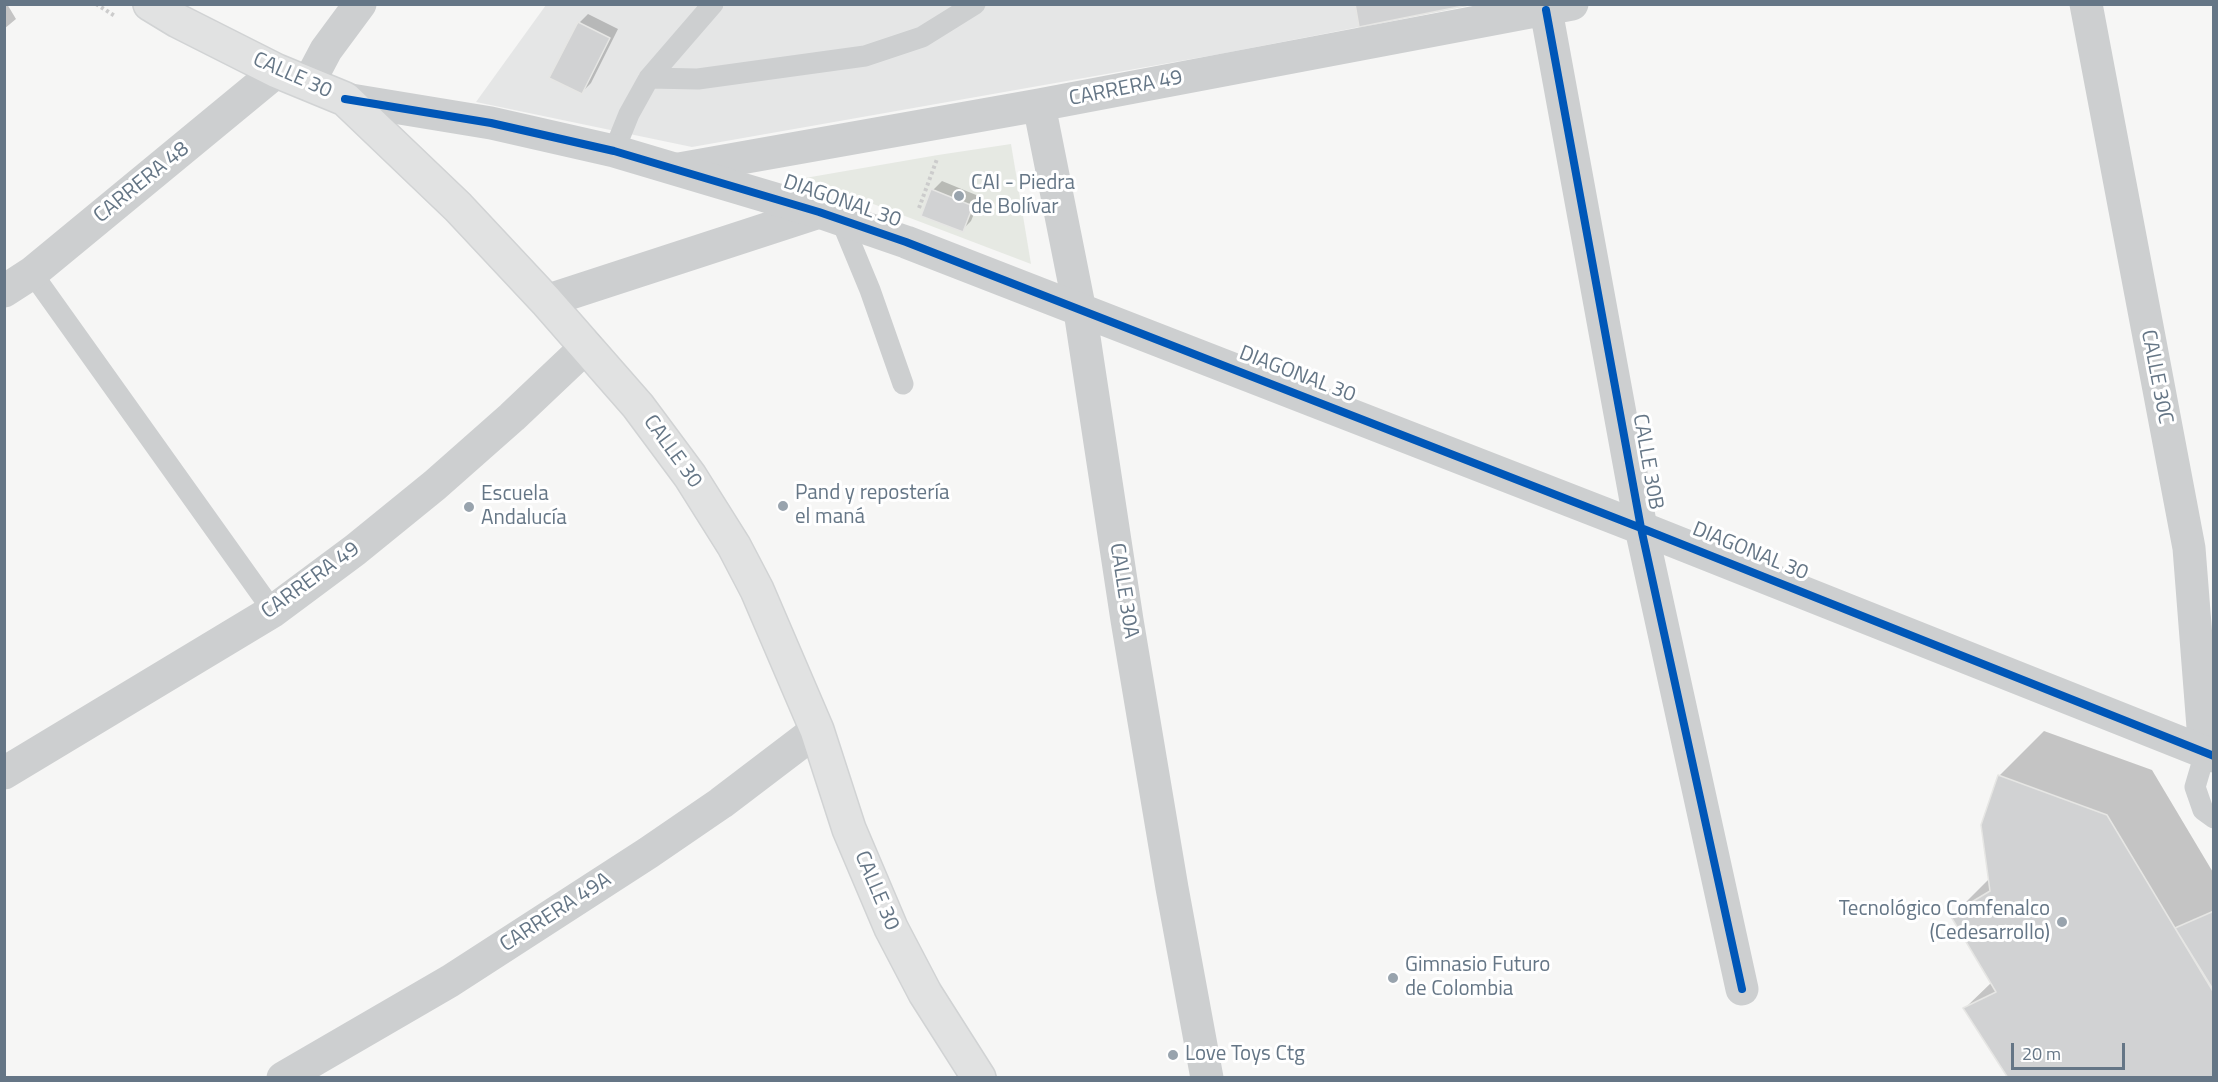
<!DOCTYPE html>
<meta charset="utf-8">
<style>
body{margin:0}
#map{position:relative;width:2218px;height:1082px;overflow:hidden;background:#f6f6f5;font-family:"Titillium Web",sans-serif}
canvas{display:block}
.frame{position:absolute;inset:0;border:6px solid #657686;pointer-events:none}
.scale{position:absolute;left:2011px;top:1043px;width:114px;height:27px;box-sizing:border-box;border:3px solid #657686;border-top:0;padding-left:8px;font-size:18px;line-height:21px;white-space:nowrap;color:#657686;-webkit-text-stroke:4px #fff;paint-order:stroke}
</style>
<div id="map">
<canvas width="2218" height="1082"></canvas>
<div class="frame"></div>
<div class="scale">20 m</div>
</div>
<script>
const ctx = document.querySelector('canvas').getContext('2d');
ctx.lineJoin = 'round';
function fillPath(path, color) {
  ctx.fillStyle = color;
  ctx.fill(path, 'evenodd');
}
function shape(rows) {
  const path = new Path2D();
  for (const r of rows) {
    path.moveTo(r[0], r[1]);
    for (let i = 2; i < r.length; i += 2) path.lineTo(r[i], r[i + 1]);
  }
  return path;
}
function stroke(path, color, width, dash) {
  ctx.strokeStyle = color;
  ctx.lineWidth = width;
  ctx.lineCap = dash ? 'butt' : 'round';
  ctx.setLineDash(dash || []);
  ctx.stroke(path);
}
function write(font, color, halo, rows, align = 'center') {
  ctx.font = font + ' "Titillium Web",sans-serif';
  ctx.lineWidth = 6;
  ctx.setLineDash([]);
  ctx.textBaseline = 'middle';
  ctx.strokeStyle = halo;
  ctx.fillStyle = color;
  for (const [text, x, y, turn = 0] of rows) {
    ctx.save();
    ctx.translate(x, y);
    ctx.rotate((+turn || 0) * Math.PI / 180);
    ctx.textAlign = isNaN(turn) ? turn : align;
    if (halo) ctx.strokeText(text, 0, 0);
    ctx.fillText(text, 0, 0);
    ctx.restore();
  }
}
fillPath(shape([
 [546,5,1473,5,1220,54,692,147,476,102]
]), '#e5e6e6');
fillPath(shape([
 [1011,144,1031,264,805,178,938,155]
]), '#e6e9e3');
fillPath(shape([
 [4,4,7,4,16,19,4,29],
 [588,14,618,29,591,83,582,92,579,23],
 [942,181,981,197,971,221,962,230,933,190],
 [2044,731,2152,770,2214,874,2214,1078,1965,1008,1992,982,1952,916,1990,878,1999,776]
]), '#0003');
const building = shape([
 [1355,4,1473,4,1359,27,1355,4],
 [578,22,610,38,582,94,549,78,578,22],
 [931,189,973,206,963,232,921,216,931,189],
 [1998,775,2107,815,2214,993,2214,1078,2008,1078,1963,1008,1996,992,1950,915,1990,891,1981,825,1998,775],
 [2214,911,2214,991,2175,928,2214,911]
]);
fillPath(building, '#d1d2d3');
stroke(building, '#e6e6e4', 1.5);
const secondary = shape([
 [150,4,178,21,277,71,345,99,458,207,546,301,638,406,690,476,734,546,757,590,817,730,849,829,891,928,925,993,979,1078]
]);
stroke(secondary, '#d1d3d4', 36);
stroke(shape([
 [96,4,115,16],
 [919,208,937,159]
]), '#ccc', 4, [3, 3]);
stroke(shape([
 [649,78,698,79,865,56,922,37,975,4],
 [614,151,629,114,649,78,713,4],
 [841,220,870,290,903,384],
 [32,273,273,611],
 [2205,753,2195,787,2203,810,2214,818]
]), '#cdcfd0', 21);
stroke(shape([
 [2086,4,2189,548,2205,753],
 [1546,10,1641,528,1742,989],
 [308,84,326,50,360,4],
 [1039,105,1080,311],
 [679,169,1039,105,1572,4],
 [4,291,32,273,277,71],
 [546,301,819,212],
 [283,1078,450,981,648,853,721,803,817,730]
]), '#cdcfd0', 33);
stroke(shape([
 [345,99,491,123,614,151,819,212,906,242,1641,528,2214,756],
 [1080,311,1127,620,1172,888,1207,1078],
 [4,773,273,611,355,550,435,485,512,417,587,346]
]), '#cdcfd0', 33);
stroke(secondary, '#e1e2e2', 33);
stroke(shape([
 [1546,10,1641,528,1742,989],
 [345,99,491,123,614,151,819,212,906,242,1641,528,2214,756]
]), '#0057b8', 8);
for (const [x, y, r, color] of [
 [959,196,6,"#98a3ad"],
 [783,506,6,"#98a3ad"],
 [469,507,6,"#98a3ad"],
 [2062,922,6,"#98a3ad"],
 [1393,978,6,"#98a3ad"],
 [1173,1055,6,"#98a3ad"]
]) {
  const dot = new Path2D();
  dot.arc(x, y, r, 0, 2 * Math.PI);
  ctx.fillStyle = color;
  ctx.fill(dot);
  stroke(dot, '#fff', 2);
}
write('21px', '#657686', '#fff', [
 ["CALLE 30",292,76,24],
 ["CARRERA 49",1126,89,-11],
 ["CARRERA 48",142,183,-39],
 ["DIAGONAL 30",842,202,19],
 ["DIAGONAL 30",1297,375,21],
 ["CALLE 30C",2156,377,79],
 ["CALLE 30",672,452,54],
 ["CALLE 30B",1647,462,80],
 ["DIAGONAL 30",1750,552,22],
 ["CARRERA 49",311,581,-36],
 ["CALLE 30A",1123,591,81],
 ["CALLE 30",876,891,67],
 ["CARRERA 49A",556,913,-33]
]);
write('21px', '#657686', '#fff', [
 ["CAI - Piedra",971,184],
 ["de Bolívar",971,208],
 ["Pand y repostería",795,494],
 ["el maná",795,518],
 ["Escuela",481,495],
 ["Andalucía",481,519],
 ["Tecnológico Comfenalco",2050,910,"right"],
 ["(Cedesarrollo)",2050,934,"right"],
 ["Gimnasio Futuro",1405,966],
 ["de Colombia",1405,990],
 ["Love Toys Ctg",1185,1055]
], 'left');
</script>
